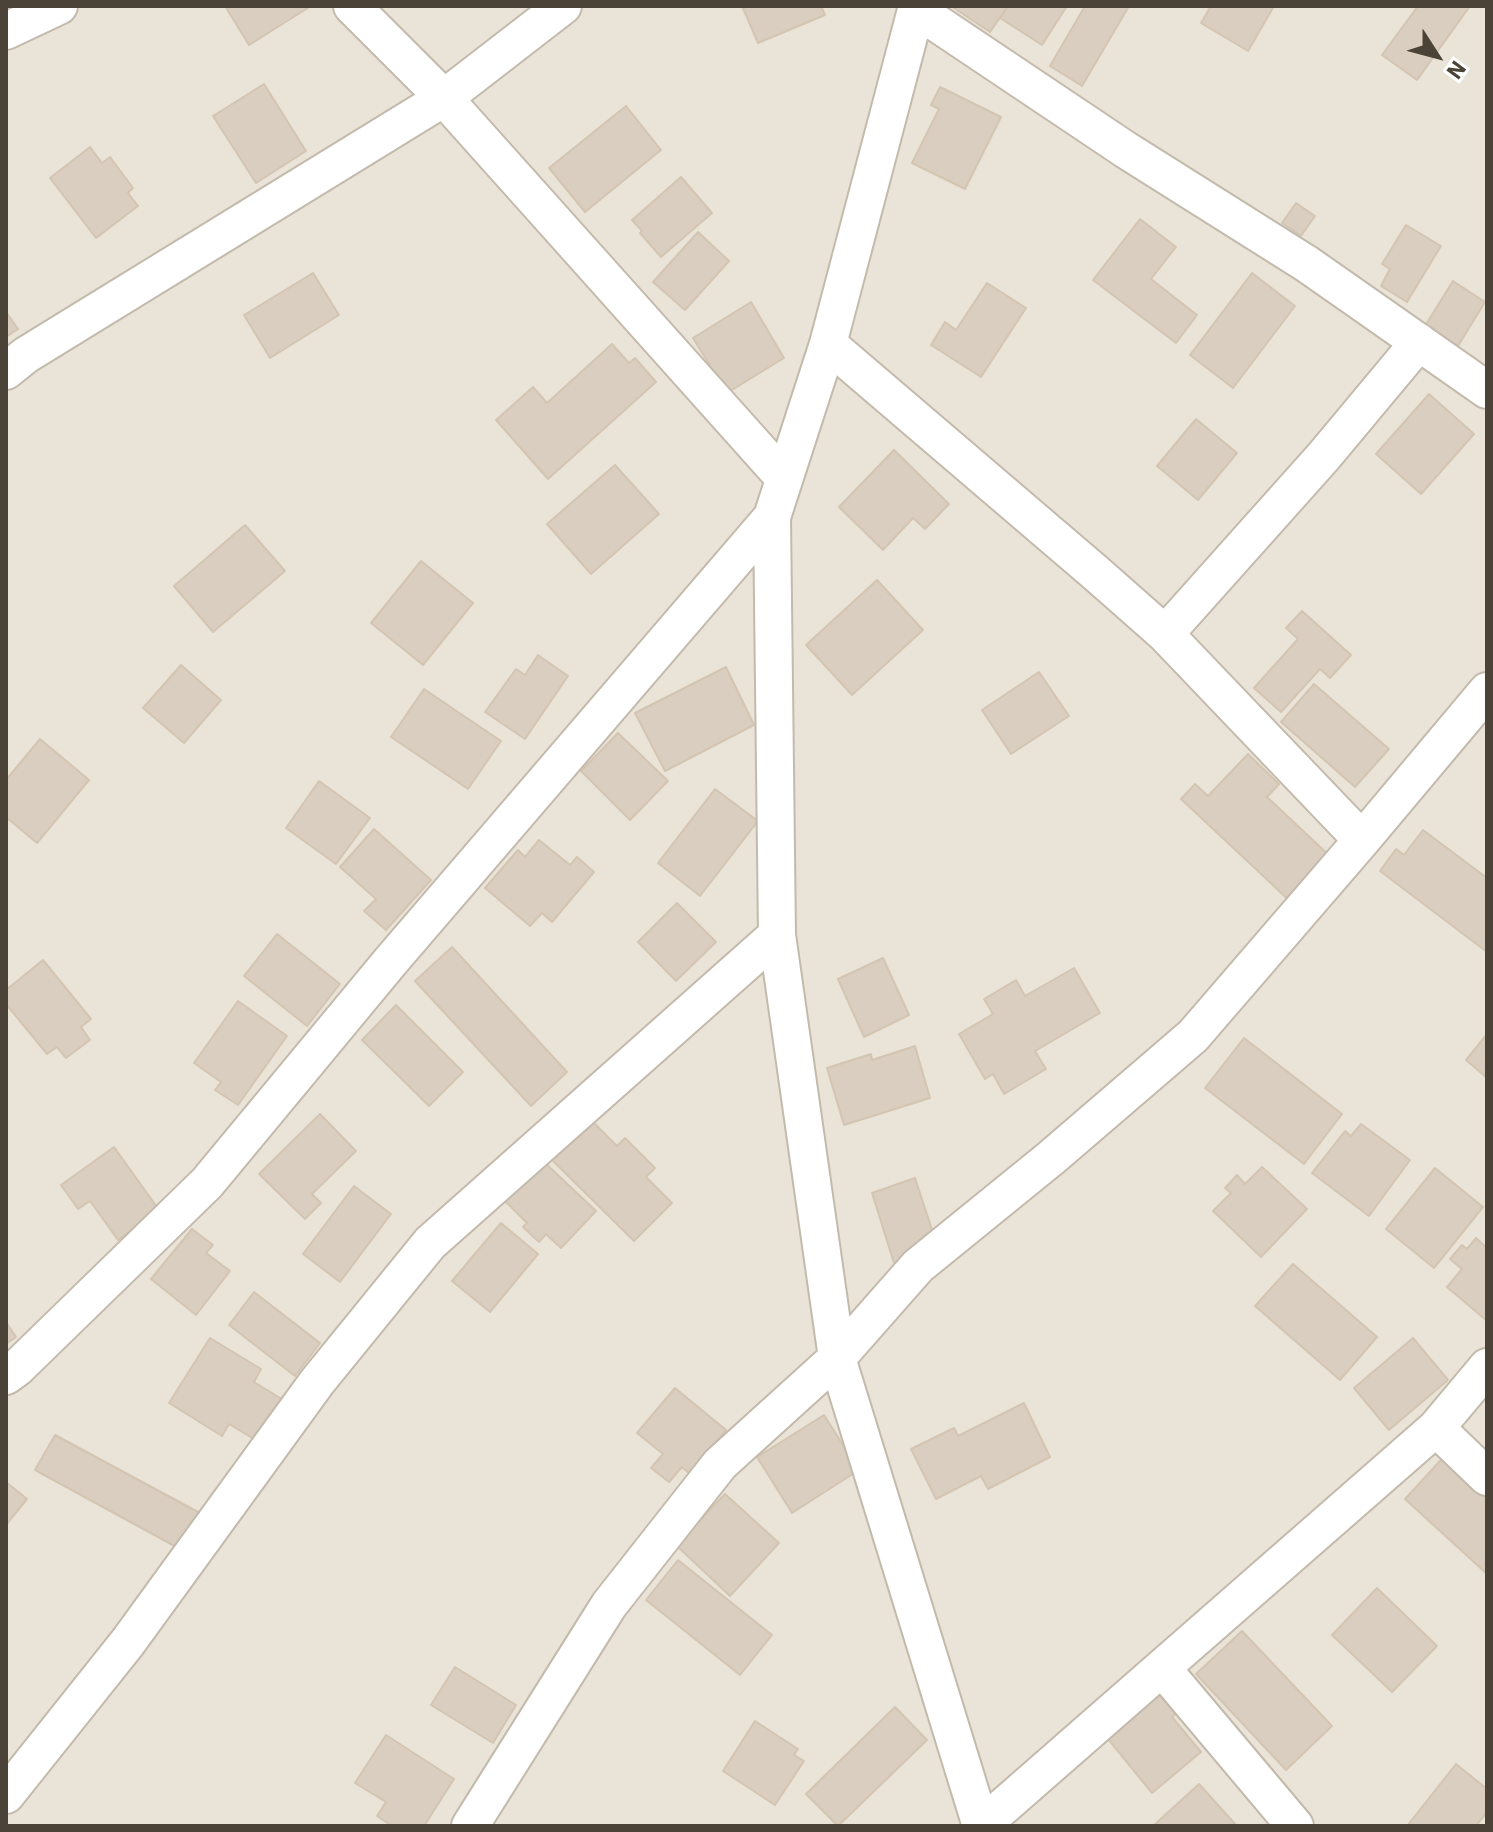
<!DOCTYPE html>
<style>
body{margin:0}
#map{position:relative;width:1493px;height:1832px;overflow:hidden;background:#f6f2eb;font-family:"IBM Plex Sans",sans-serif}
canvas{display:block}
.frame{position:absolute;inset:0;border:8px solid #4b4337;pointer-events:none}
.north{position:absolute;left:1397px;top:16px;width:80px;height:80px;-webkit-text-stroke:6px #fff;paint-order:stroke;rotate:126deg;font-size:22px;font-weight:700;line-height:32px;text-align:center;color:#4b4337}
.north::after{content:'';display:block;margin:auto;width:28px;height:36px;background:#4b4337;clip-path:polygon(50% 0,100% 100%,50% 72%,0 100%)}
</style>
<div id="map">
<canvas width="1493" height="1832"></canvas>
<div class="frame"></div>
<div class="north">N</div>
</div>
<script>
const ctx = document.querySelector('canvas').getContext('2d');
ctx.lineJoin = 'round';
function fillPath(path, color) {
  ctx.fillStyle = color;
  ctx.fill(path, 'evenodd');
}
function shape(rows) {
  const path = new Path2D();
  for (const r of rows) {
    path.moveTo(r[0], r[1]);
    for (let i = 2; i < r.length; i += 2) path.lineTo(r[i], r[i + 1]);
  }
  return path;
}
function stroke(path, color, width, dash) {
  ctx.strokeStyle = color;
  ctx.lineWidth = width;
  ctx.lineCap = dash ? 'butt' : 'round';
  ctx.setLineDash(dash || []);
  ctx.stroke(path);
}
fillPath(shape([
 [6,6,1487,6,1487,1826,6,1826]
]), '#eae4d8');
const building = shape([
 [225,6,311,6,249,45,225,6],
 [742,6,821,6,825,15,758,43,742,6],
 [951,6,1008,6,990,32,951,6],
 [1008,6,1067,6,1042,45,1000,18,1008,6],
 [1085,6,1129,6,1082,86,1050,66,1085,6],
 [1211,6,1274,6,1248,51,1201,23,1211,6],
 [1418,6,1470,6,1417,80,1382,55,1418,6],
 [264,84,306,151,256,183,213,116,264,84],
 [940,87,1001,117,965,189,912,163,939,109,931,105,940,87],
 [626,106,661,150,585,212,549,168,626,106],
 [90,147,102,163,110,157,133,188,128,193,138,206,96,238,50,178,90,147],
 [681,177,712,213,661,257,640,233,642,231,632,220,681,177],
 [1296,203,1315,216,1301,236,1282,223,1296,203],
 [1140,219,1176,247,1151,279,1197,315,1176,343,1093,280,1140,219],
 [1406,225,1441,246,1407,302,1381,286,1390,269,1382,264,1406,225],
 [698,232,729,261,685,310,653,282,698,232],
 [313,273,339,315,270,358,244,315,313,273],
 [1252,273,1295,306,1233,388,1190,355,1252,273],
 [1453,281,1485,302,1458,346,1425,326,1453,281],
 [987,283,1026,308,981,377,931,345,945,322,956,330,987,283],
 [751,302,784,358,727,393,693,338,751,302],
 [6,312,18,329,6,337,6,312],
 [612,344,629,363,635,358,656,382,548,479,496,420,533,387,547,403,612,344],
 [1429,394,1474,434,1421,494,1376,454,1429,394],
 [1196,419,1237,453,1198,500,1157,466,1196,419],
 [894,450,949,504,925,529,913,518,883,550,839,507,894,450],
 [615,465,659,514,591,574,547,524,615,465],
 [245,525,285,571,213,632,174,586,245,525],
 [421,561,473,603,423,665,371,623,421,561],
 [877,580,923,630,852,695,806,645,877,580],
 [1302,611,1351,655,1330,678,1320,669,1281,712,1254,688,1298,639,1286,628,1302,611],
 [538,655,568,676,525,739,485,712,516,669,525,675,538,655],
 [181,665,221,700,184,743,143,708,181,665],
 [726,667,754,725,665,771,635,713,726,667],
 [1039,672,1069,716,1011,754,982,710,1039,672],
 [1314,684,1389,749,1355,787,1281,722,1314,684],
 [424,689,501,741,468,789,391,737,424,689],
 [618,733,668,781,630,820,581,771,618,733],
 [40,739,89,780,37,843,6,817,6,780,40,739],
 [1248,754,1279,784,1267,797,1333,859,1292,903,1181,799,1195,784,1208,796,1248,754],
 [319,781,370,818,336,864,286,828,319,781],
 [715,789,758,821,700,896,658,863,715,789],
 [374,829,431,880,386,930,364,911,376,899,340,867,374,829],
 [1423,830,1487,878,1487,952,1380,871,1396,849,1404,855,1423,830],
 [539,840,570,865,577,857,594,872,552,922,542,913,530,926,485,888,518,850,525,857,539,840],
 [677,903,716,942,676,981,638,942,677,903],
 [277,934,340,984,307,1026,244,976,277,934],
 [452,947,567,1072,531,1106,415,981,452,947],
 [883,958,909,1015,864,1037,838,979,883,958],
 [43,960,91,1019,81,1027,90,1040,66,1058,57,1047,47,1054,6,1004,6,990,43,960],
 [1074,968,1100,1013,1035,1051,1046,1069,1004,1094,993,1074,985,1079,959,1034,993,1014,984,999,1016,980,1025,996,1074,968],
 [238,1001,287,1036,238,1105,215,1090,221,1082,194,1063,238,1001],
 [396,1005,463,1072,429,1106,362,1040,396,1005],
 [1487,1034,1487,1078,1466,1060,1487,1034],
 [1244,1038,1342,1114,1304,1164,1205,1088,1244,1038],
 [915,1046,930,1098,844,1125,827,1068,871,1054,872,1060,915,1046],
 [320,1114,356,1151,312,1194,321,1203,305,1219,259,1174,320,1114],
 [591,1120,617,1146,625,1138,655,1168,646,1177,672,1203,634,1241,552,1160,591,1120],
 [1361,1124,1410,1160,1369,1216,1312,1173,1345,1131,1351,1136,1361,1124],
 [114,1147,159,1210,118,1240,90,1201,78,1209,61,1185,114,1147],
 [543,1161,596,1211,561,1248,546,1234,539,1242,523,1227,527,1223,505,1201,543,1161],
 [1262,1167,1307,1209,1261,1257,1213,1211,1231,1193,1225,1188,1237,1175,1245,1184,1262,1167],
 [1435,1168,1483,1207,1434,1268,1386,1229,1435,1168],
 [915,1178,938,1248,894,1263,872,1193,915,1178],
 [354,1186,391,1214,340,1282,303,1254,354,1186],
 [501,1223,538,1254,490,1312,452,1281,501,1223],
 [192,1229,213,1245,206,1253,230,1271,196,1315,151,1279,192,1229],
 [1476,1238,1487,1248,1487,1321,1447,1287,1462,1269,1450,1259,1462,1245,1467,1249,1476,1238],
 [1293,1264,1377,1337,1340,1380,1255,1306,1293,1264],
 [254,1292,320,1343,295,1376,229,1325,254,1292],
 [6,1322,16,1337,6,1344,6,1322],
 [210,1338,261,1369,254,1382,285,1401,259,1442,229,1424,222,1436,169,1403,210,1338],
 [1413,1338,1448,1380,1389,1430,1354,1388,1413,1338],
 [675,1388,726,1430,690,1474,682,1467,669,1482,651,1468,663,1454,637,1433,675,1388],
 [1024,1403,1050,1457,988,1489,981,1476,936,1499,911,1449,954,1428,958,1436,1024,1403],
 [824,1415,859,1470,792,1513,757,1457,824,1415],
 [55,1435,211,1519,191,1555,35,1470,55,1435],
 [1451,1449,1487,1482,1487,1574,1405,1499,1451,1449],
 [6,1482,27,1499,6,1525,6,1482],
 [725,1494,779,1543,730,1596,676,1545,725,1494],
 [678,1560,772,1635,740,1675,646,1600,678,1560],
 [1377,1588,1437,1646,1392,1692,1332,1635,1377,1588],
 [1242,1631,1332,1726,1286,1770,1196,1674,1242,1631],
 [455,1667,516,1705,493,1743,431,1705,455,1667],
 [1167,1682,1186,1705,1172,1717,1201,1752,1152,1793,1104,1734,1167,1682],
 [895,1707,927,1740,838,1826,806,1794,895,1707],
 [755,1721,798,1749,794,1755,804,1761,775,1805,723,1771,755,1721],
 [386,1735,454,1779,424,1826,392,1826,377,1816,386,1802,355,1783,386,1735],
 [1456,1764,1487,1789,1487,1812,1476,1826,1407,1826,1456,1764],
 [1199,1784,1236,1825,1153,1826,1199,1784]
]);
fillPath(building, '#d9cebf');
stroke(building, '#d4c5b2', 2);
const minor = shape([
 [352,6,444,98,784,478],
 [917,6,828,344,772,517,777,935,837,1358,981,1826],
 [917,10,1126,150,1307,264,1487,390],
 [6,31,59,6],
 [828,344,1097,574,1165,634,1362,840],
 [6,371,26,355,444,98,563,6],
 [1165,634,1324,456,1419,342],
 [6,1376,17,1368,207,1183,390,962,772,517],
 [1436,1428,1487,1477],
 [1162,1668,1295,1826],
 [6,1795,128,1642,317,1382,430,1243,777,935],
 [470,1826,609,1605,720,1464,837,1358,918,1266,1051,1158,1193,1036,1362,840,1487,691],
 [981,1826,1436,1428,1487,1367]
]);
stroke(minor, '#c3baac', 40);
stroke(minor, '#fff', 36);
</script>
